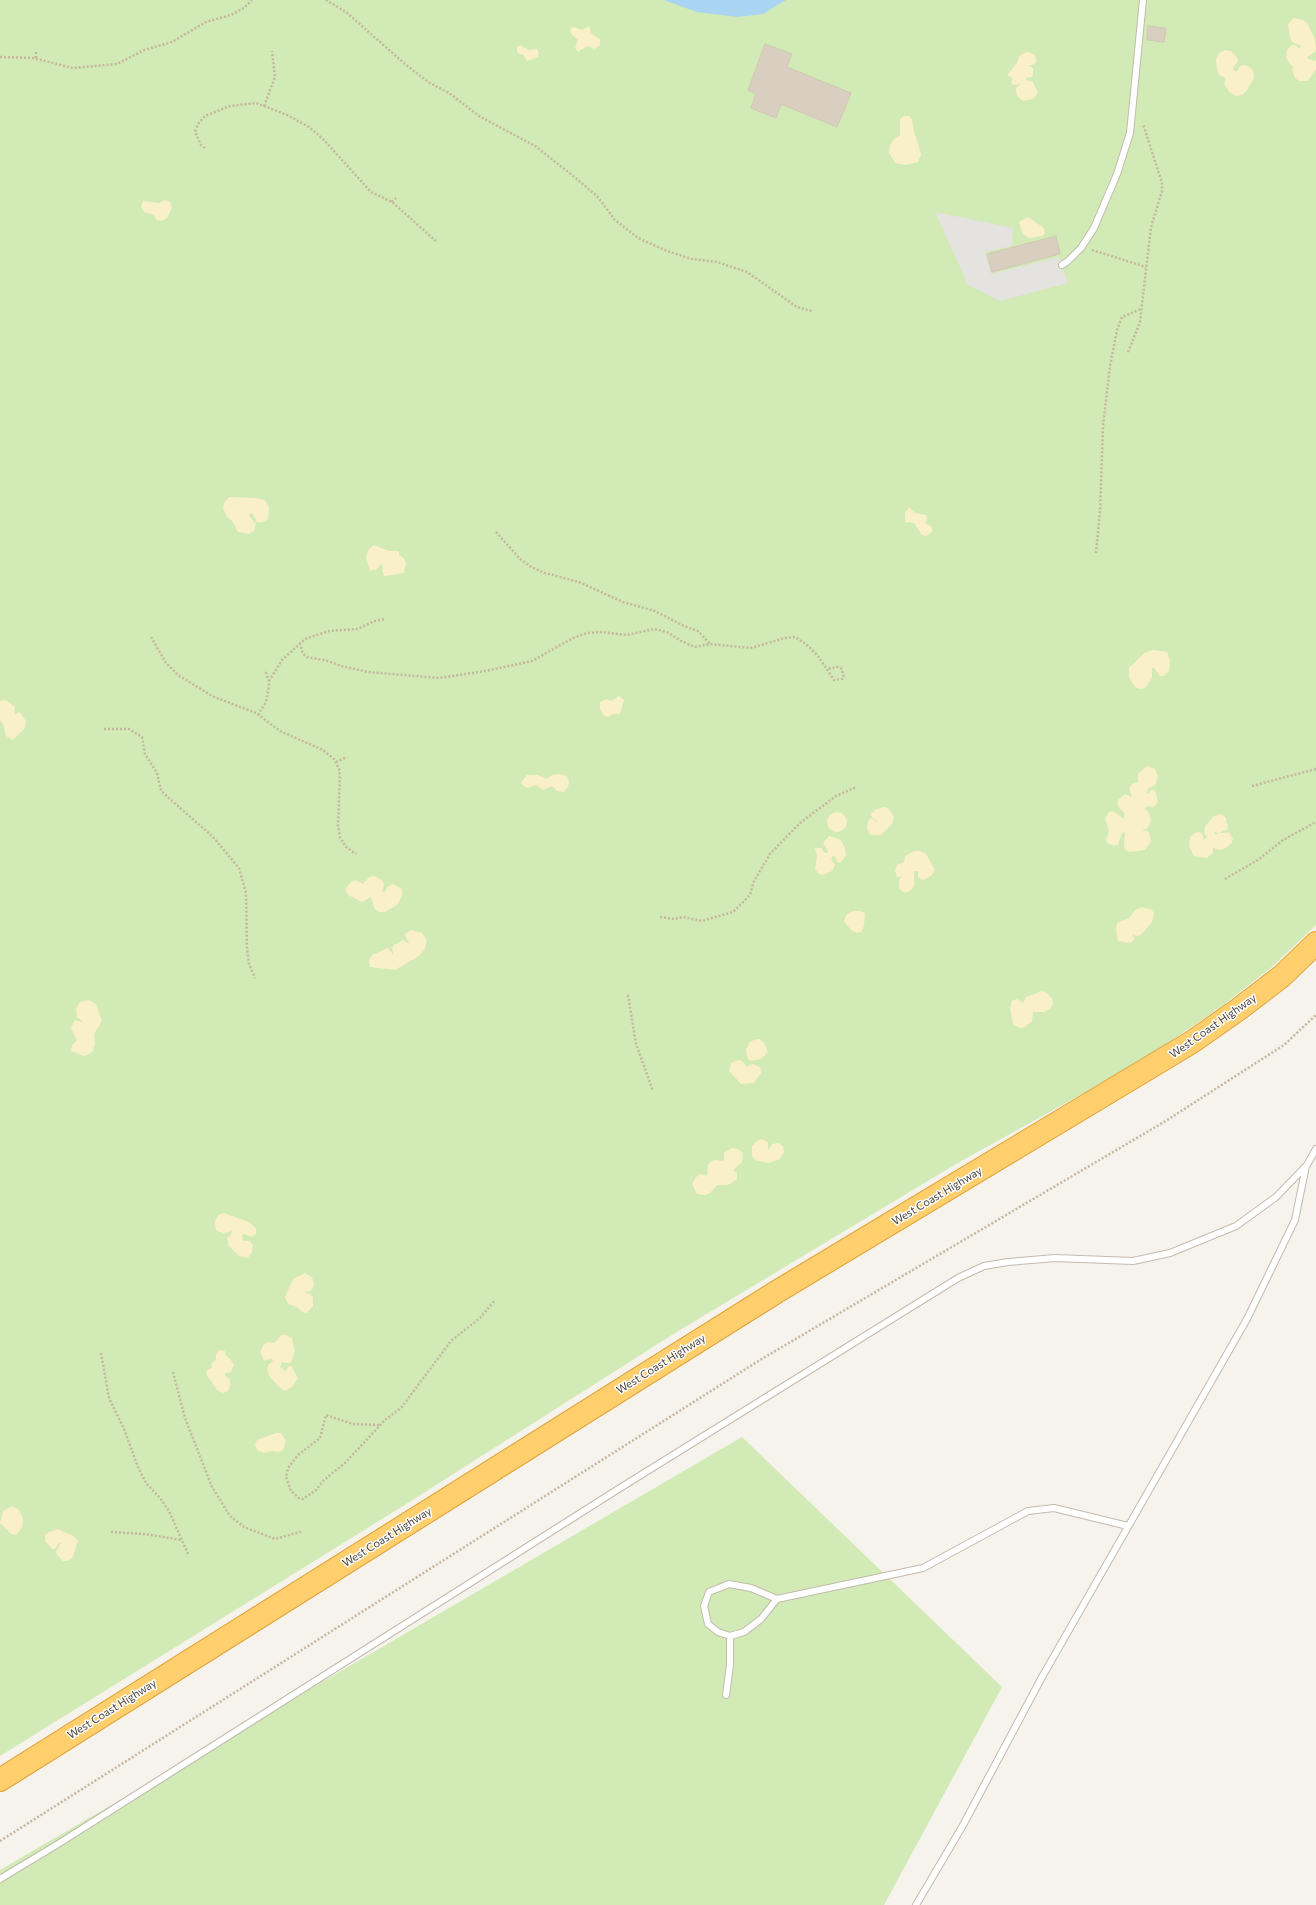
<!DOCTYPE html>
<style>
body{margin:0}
canvas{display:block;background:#f6f3ec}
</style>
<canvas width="1316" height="1905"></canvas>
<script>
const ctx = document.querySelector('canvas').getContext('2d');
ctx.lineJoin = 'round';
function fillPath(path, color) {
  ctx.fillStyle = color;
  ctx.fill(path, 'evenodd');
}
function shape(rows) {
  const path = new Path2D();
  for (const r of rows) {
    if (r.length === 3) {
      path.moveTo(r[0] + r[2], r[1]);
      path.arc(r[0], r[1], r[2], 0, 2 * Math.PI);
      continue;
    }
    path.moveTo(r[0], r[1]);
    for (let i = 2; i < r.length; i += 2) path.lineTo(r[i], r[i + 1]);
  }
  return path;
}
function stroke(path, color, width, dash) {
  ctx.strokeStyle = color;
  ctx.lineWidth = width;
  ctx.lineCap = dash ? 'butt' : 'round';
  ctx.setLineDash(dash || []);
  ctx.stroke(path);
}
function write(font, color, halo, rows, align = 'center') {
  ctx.font = font + ' Commissioner,sans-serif';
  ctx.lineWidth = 3;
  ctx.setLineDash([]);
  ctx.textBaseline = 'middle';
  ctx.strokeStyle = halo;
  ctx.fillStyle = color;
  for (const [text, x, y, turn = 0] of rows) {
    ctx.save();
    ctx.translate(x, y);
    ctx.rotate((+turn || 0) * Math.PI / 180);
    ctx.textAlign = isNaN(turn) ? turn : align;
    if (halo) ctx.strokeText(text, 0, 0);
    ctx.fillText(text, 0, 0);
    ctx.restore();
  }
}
fillPath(shape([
 [0,0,1316,0,1316,925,1272,967,1222,1006,1159,1049,1091,1089,956,1164,675,1333,403,1506,0,1756],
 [742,1437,1002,1687,884,1905,0,1905,0,1870]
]), '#d2eab5');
fillPath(shape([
 [1293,18,1303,20,1308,24,1315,40,1316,51,1307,57,1308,59,1316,61,1316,69,1308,81,1299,81,1295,78,1292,70,1293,67,1289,63,1286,57,1287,50,1292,45,1295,45,1298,48,1302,46,1292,42,1290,38,1288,24],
 [589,26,591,33,600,39,600,45,595,49,587,46,578,52,575,48,578,40,571,34,570,29,573,27,582,30],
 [520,45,529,50,537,49,539,53,538,57,527,61,523,54,519,54,517,51,517,47],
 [1225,50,1231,51,1237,57,1238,62,1233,68,1235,71,1237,71,1240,66,1243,65,1248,66,1253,70,1254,78,1247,90,1242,95,1236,96,1229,92,1224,84,1226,78,1219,75,1217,70,1216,59,1219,53],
 [1027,52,1034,54,1037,61,1033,65,1029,65,1033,68,1033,75,1032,77,1026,78,1026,80,1033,82,1038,93,1033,99,1023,101,1018,97,1016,91,1016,88,1021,84,1013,85,1011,82,1013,78,1007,75,1017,63,1020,55],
 [904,116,909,116,912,119,914,132,918,143,921,155,918,162,906,165,895,163,889,153,890,145,894,139,900,135,900,119],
 [165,200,170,202,172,208,167,218,162,221,156,220,154,215,144,212,141,207,143,201,159,203],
 [1028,217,1044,228,1045,233,1043,236,1029,238,1023,234,1019,222],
 [229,497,255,498,265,500,269,507,268,519,263,522,257,522,253,514,250,513,249,516,256,524,254,531,249,534,238,532,233,522,227,517,223,508,224,503],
 [909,507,915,513,926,515,927,519,925,523,932,527,932,532,926,536,922,535,914,523,905,522,905,513],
 [374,545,389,551,399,551,399,555,404,558,406,564,404,573,385,576,382,572,383,567,381,564,377,569,370,571,366,558,368,550],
 [1153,650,1167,652,1170,660,1169,671,1164,676,1160,676,1154,668,1152,668,1152,678,1146,687,1142,689,1136,688,1129,678,1129,668,1144,653],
 [619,696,624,700,620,714,613,714,608,717,604,716,600,709,600,702,606,699,611,701],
 [6,700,15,707,14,715,20,712,26,721,25,728,13,740,6,736,3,724,0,720,0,701],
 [1147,766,1155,769,1158,776,1155,785,1149,788,1146,793,1149,794,1151,790,1155,790,1158,802,1153,808,1148,806,1145,808,1149,813,1151,820,1148,828,1142,830,1149,832,1151,842,1145,850,1130,852,1125,850,1124,846,1125,832,1122,833,1118,845,1114,846,1107,843,1106,839,1109,832,1105,818,1109,812,1113,811,1124,819,1124,813,1118,806,1118,800,1125,794,1132,797,1129,788,1133,783,1138,782,1138,774],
 [560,774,567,776,569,782,568,787,564,792,557,791,552,786,543,790,536,785,528,788,522,785,522,781,527,775,537,775,546,779,552,775],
 [883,807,888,808,892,813,894,818,892,824,881,835,870,835,867,828,868,821,871,818,876,822,877,821,872,818,871,814,875,810],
 [837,822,10],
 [1221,814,1226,818,1228,829,1219,833,1215,832,1215,834,1229,832,1233,839,1231,844,1224,849,1218,850,1213,847,1213,853,1207,858,1194,856,1189,846,1190,837,1195,833,1200,832,1203,835,1203,839,1206,839,1207,837,1204,834,1205,826,1214,816],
 [829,836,841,840,845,848,846,856,840,863,837,862,835,856,833,856,831,859,835,865,832,871,823,875,819,874,815,869,817,856,815,848,822,848,824,853,827,853,828,851,823,843],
 [914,851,921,851,926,854,935,870,931,876,923,880,918,877,918,871,914,871,914,886,911,890,905,893,899,889,899,880,902,876,897,877,895,871,897,865,904,862,905,856],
 [374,876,382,880,384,884,382,892,385,892,387,887,393,884,402,889,402,896,397,905,385,912,379,912,374,908,371,897,362,902,348,895,345,889,351,882,356,880,363,884,369,877],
 [1142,907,1152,910,1154,913,1152,922,1141,935,1137,936,1132,934,1135,939,1130,943,1118,941,1116,931,1117,923,1129,918,1135,910],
 [854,911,860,911,865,913,864,926,861,932,857,933,851,930,844,922,846,915],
 [411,930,422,933,427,940,425,949,419,956,395,970,370,967,369,960,372,955,388,948,394,956,392,948,394,945,403,940,409,944,405,934],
 [1042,991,1047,993,1052,999,1053,1004,1050,1009,1044,1012,1033,1012,1032,1021,1025,1027,1020,1028,1013,1025,1010,1008,1012,1001,1017,999,1023,1003,1026,997],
 [89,1000,96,1004,102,1021,94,1034,95,1044,93,1051,89,1054,84,1056,71,1051,72,1045,77,1041,71,1028,75,1020,84,1023,77,1017,76,1009,80,1002],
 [756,1039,760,1039,764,1043,768,1052,761,1059,750,1061,747,1057,746,1049,750,1042],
 [739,1060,742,1061,747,1067,752,1064,760,1067,761,1073,754,1083,741,1084,729,1071,731,1063],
 [762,1139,768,1142,768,1150,772,1144,778,1143,783,1146,784,1152,780,1159,768,1163,755,1160,752,1156,752,1146,757,1141],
 [732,1148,738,1149,743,1153,742,1162,733,1170,737,1173,737,1179,728,1185,717,1185,710,1193,705,1195,697,1194,692,1184,696,1177,701,1174,707,1176,708,1164,714,1160,724,1161,724,1153],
 [224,1213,249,1222,256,1228,256,1234,252,1237,244,1234,242,1235,243,1241,250,1241,253,1245,252,1252,248,1258,239,1256,229,1246,227,1238,231,1235,232,1230,224,1234,216,1230,215,1222,218,1215],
 [305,1273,312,1277,314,1285,312,1290,304,1293,310,1294,313,1297,313,1306,307,1313,302,1312,297,1307,288,1304,285,1297,293,1279],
 [281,1335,286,1335,292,1338,295,1351,291,1362,286,1363,282,1362,280,1367,285,1371,289,1366,292,1367,298,1378,292,1387,285,1391,280,1388,269,1376,267,1368,269,1364,273,1361,272,1358,264,1361,260,1352,264,1344,269,1342,274,1343],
 [219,1350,225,1351,225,1354,231,1360,234,1365,231,1372,225,1373,225,1376,230,1379,230,1385,228,1391,223,1393,217,1390,206,1374,207,1370,212,1368,211,1364,216,1359,216,1354],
 [276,1433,281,1433,286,1441,283,1450,278,1452,272,1451,264,1453,257,1450,255,1445,257,1440],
 [12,1506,19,1510,23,1518,22,1528,16,1535,11,1534,0,1523,3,1511],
 [58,1529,73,1536,78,1540,73,1557,68,1561,63,1561,57,1555,56,1552,61,1543,59,1543,55,1549,52,1549,45,1541,45,1535,49,1532]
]), '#f9efc9');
fillPath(shape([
 [935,212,1013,228,1012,246,985,252,991,274,1059,257,1068,283,1000,301,968,285]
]), '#e5e3e0');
fillPath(shape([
 [664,0,786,0,763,14,738,17,697,12]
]), '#a9d4f2');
const building = shape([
 [1148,26,1166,28,1164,42,1147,40,1148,26],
 [765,44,792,54,787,67,851,93,837,127,781,104,776,118,751,108,756,94,748,90,765,44],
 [1056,236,1060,254,992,272,987,254,1056,236]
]);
fillPath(building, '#d8cfc1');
stroke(building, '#d3c7b4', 1);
const lane = shape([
 [1062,265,1068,261,1081,248,1094,228,1117,174,1130,133,1143,0],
 [777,1599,761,1619,744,1632,730,1636,718,1632,708,1624,704,1606,709,1592,729,1584,751,1588,777,1599,923,1568,1028,1511,1054,1508,1128,1526],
 [726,1695,730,1665,730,1636],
 [0,1879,58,1844,620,1488,958,1278,984,1266,1008,1262,1055,1258,1133,1261,1170,1253,1236,1226,1276,1197,1307,1165,1316,1149],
 [916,1905,962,1827,1042,1677,1247,1319,1295,1220,1306,1166]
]);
const highway = shape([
 [0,1780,778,1291,1192,1042,1239,1009,1282,976,1316,943]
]);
stroke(lane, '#c2bbae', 8);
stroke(highway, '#e0a43c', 24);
stroke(shape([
 [326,0,346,12,405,64,428,82,449,93,479,116,535,146,572,175,597,196,615,220,638,238,667,251,692,259,717,262,747,272,797,307,812,311],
 [0,57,33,58,73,68,117,64,144,50,172,42,206,22,231,15,244,8,252,0],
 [36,58,36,50],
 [264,106,275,77,272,51],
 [205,148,201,145,195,132,198,124,205,116,230,106,256,103,287,115,309,127,324,140,371,192,392,202,437,242],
 [392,202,396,198],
 [1092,250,1146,267],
 [1128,352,1140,322,1151,227,1162,191,1162,183,1143,124],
 [496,532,520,559,531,567,545,573,579,582,623,602,655,611,684,626,698,631,710,644],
 [1096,553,1100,511,1103,426,1110,366,1117,330,1122,317,1141,309],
 [151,637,166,663,178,675,212,696,256,713,280,731,323,750,334,759,339,769,340,776,338,825,340,837,345,846,356,854],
 [300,643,303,654,307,657,328,661,341,666,368,672,439,678,485,671,532,661,573,638,587,633,601,632,627,635,654,629,667,632,681,641,695,647,710,644,751,648,785,638,795,637,807,645,818,656,834,680,842,679,844,677,841,668,837,667,827,669],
 [269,681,282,660,305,639,329,631,357,629,375,621,385,619],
 [258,715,266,702,269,686,269,681,265,670],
 [104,729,129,729,142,737,145,754,157,773,161,791,213,837,239,868,246,893,247,949,249,964,255,978],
 [336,762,347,757],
 [1252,786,1316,769],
 [1225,879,1258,860,1283,840,1316,822],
 [660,917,674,919,683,917,702,921,733,912,750,895,754,881,770,854,800,823,836,796,856,787],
 [628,995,636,1044,653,1091],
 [101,1353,109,1398,124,1429,138,1467,146,1483,160,1498,169,1511,189,1556],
 [173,1372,185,1418,212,1487,230,1516,244,1527,275,1539,303,1531],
 [379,1425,353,1424,326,1415,320,1438,298,1455,288,1468,286,1477,291,1491,299,1498,303,1499,316,1490,324,1480,345,1463,385,1420,401,1408,451,1341,480,1318,495,1300],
 [111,1532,145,1534,181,1540],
 [0,1841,760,1360,1164,1122,1284,1045,1316,1015]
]), '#c4b79f', 2.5, [2, 2]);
stroke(lane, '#fff', 6);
stroke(highway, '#ffcf6e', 22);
write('11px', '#4b4439', '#fff', [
 ["West Coast Highway",1213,1026,-35],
 ["West Coast Highway",937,1196,-31],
 ["West Coast Highway",661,1364,-32],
 ["West Coast Highway",387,1537,-32],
 ["West Coast Highway",112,1709,-32]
]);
</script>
